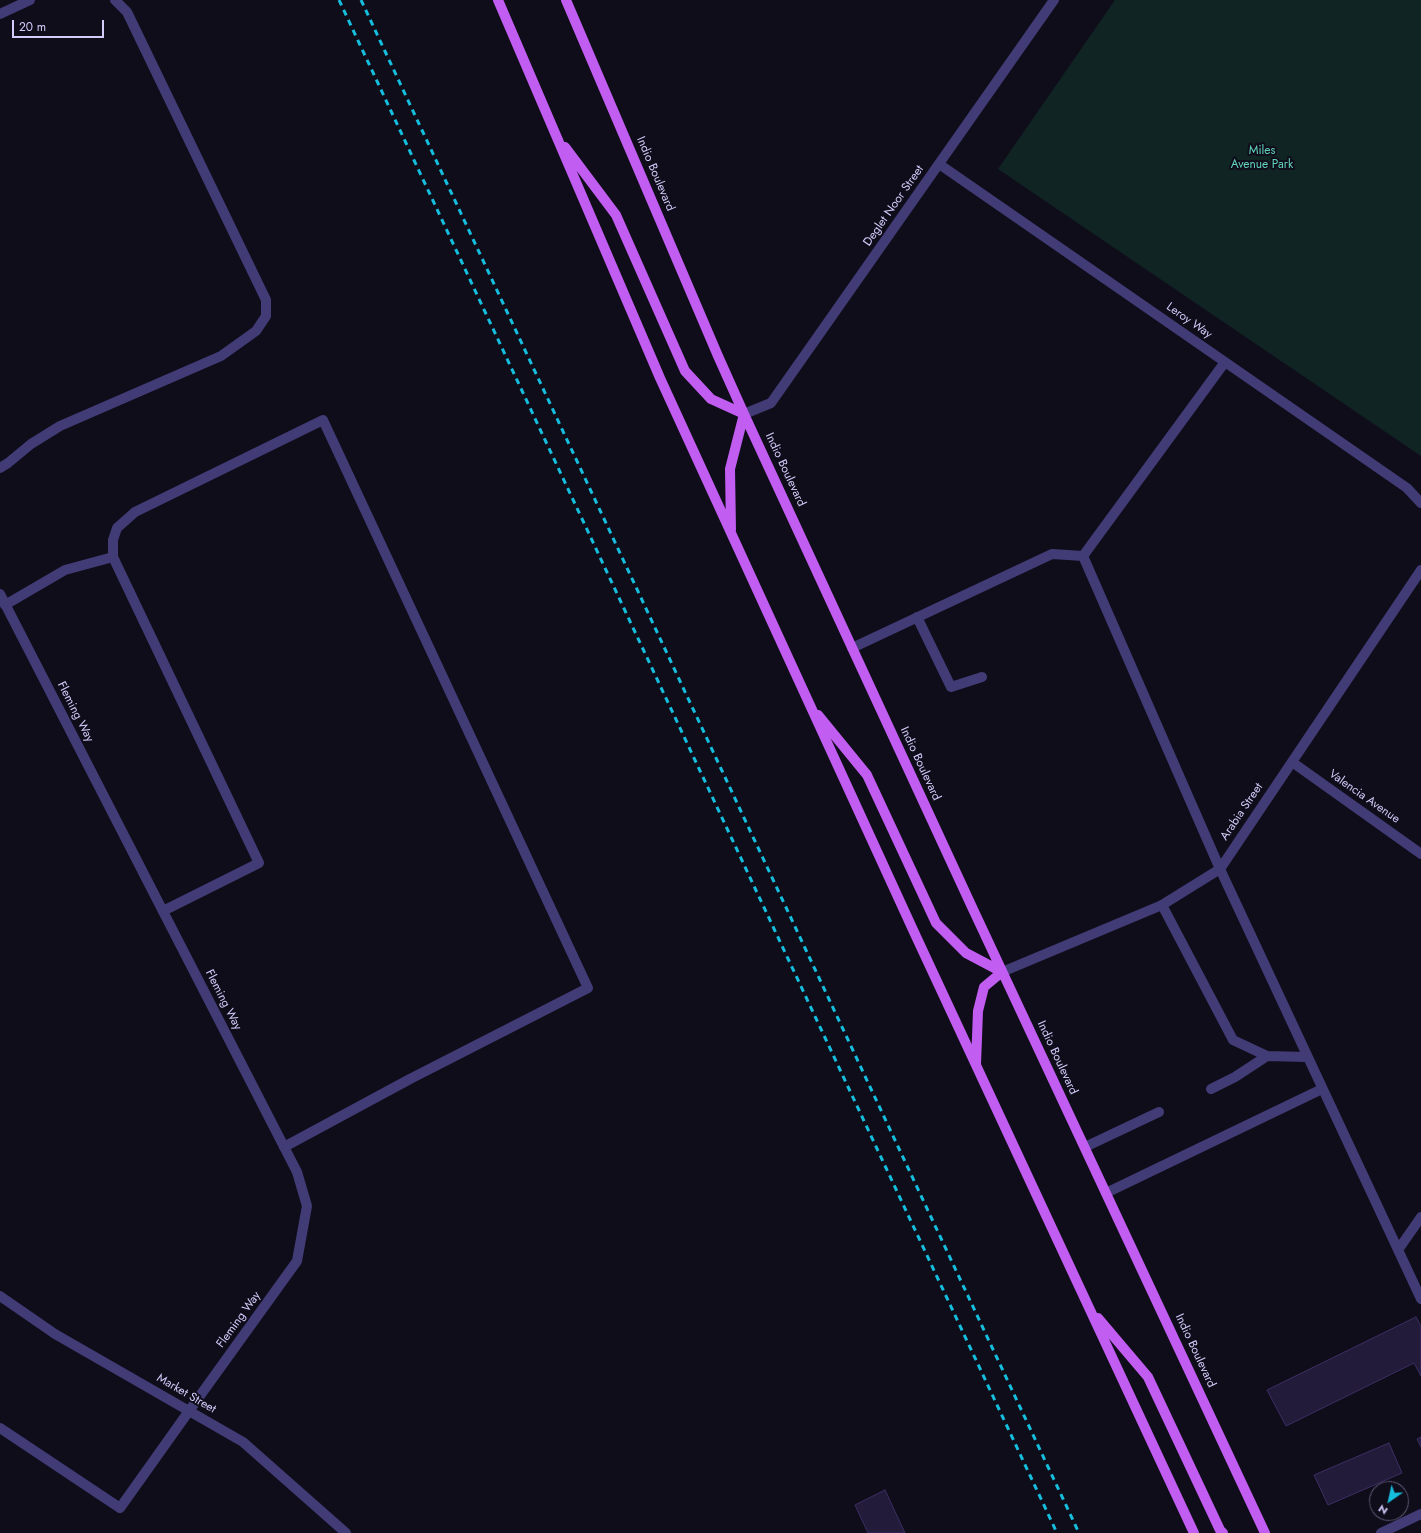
<!DOCTYPE html>
<style>
body{margin:0}
#map{position:relative;width:1421px;height:1533px;overflow:hidden;background:#100d1b;font-family:Jost,sans-serif}
canvas{display:block}
.north{position:absolute;left:1369px;top:1481px;width:40px;height:40px;box-sizing:border-box;background:#100d1b;border:1px solid #5e5974;border-radius:50%;rotate:214deg;font-size:11px;font-weight:700;line-height:16px;text-align:center;color:#d3cbfa}
.north::after{content:'';display:block;margin:auto;width:14px;height:18px;background:#15bedd;clip-path:polygon(50% 0,100% 100%,50% 72%,0 100%)}
.scale{position:absolute;left:12px;top:20px;width:92px;height:18px;box-sizing:border-box;border:2px solid #d3cbfa;border-top:0;padding-left:5px;font-size:12px;line-height:14px;white-space:nowrap;color:#d3cbfa;-webkit-text-stroke:3px #100d1b;paint-order:stroke}
</style>
<div id="map">
<canvas width="1421" height="1533"></canvas>
<div class="north">N</div>
<div class="scale">20 m</div>
</div>
<script>
const ctx = document.querySelector('canvas').getContext('2d');
ctx.lineJoin = 'round';
function fillPath(path, color) {
  ctx.fillStyle = color;
  ctx.fill(path, 'evenodd');
}
function shape(rows) {
  const path = new Path2D();
  for (const r of rows) {
    path.moveTo(r[0], r[1]);
    for (let i = 2; i < r.length; i += 2) path.lineTo(r[i], r[i + 1]);
  }
  return path;
}
function stroke(path, color, width, dash) {
  ctx.strokeStyle = color;
  ctx.lineWidth = width;
  ctx.lineCap = dash ? 'butt' : 'round';
  ctx.setLineDash(dash || []);
  ctx.stroke(path);
}
function write(font, color, halo, rows, align = 'center') {
  ctx.font = font + ' Jost,sans-serif';
  ctx.lineWidth = 4;
  ctx.setLineDash([]);
  ctx.textBaseline = 'middle';
  ctx.strokeStyle = halo;
  ctx.fillStyle = color;
  for (const [text, x, y, turn = 0] of rows) {
    ctx.save();
    ctx.translate(x, y);
    ctx.rotate((+turn || 0) * Math.PI / 180);
    ctx.textAlign = isNaN(turn) ? turn : align;
    if (halo) ctx.strokeText(text, 0, 0);
    ctx.fillText(text, 0, 0);
    ctx.restore();
  }
}
fillPath(shape([
 [1115,0,1421,0,1421,456,998,169]
]), '#102424');
const building = shape([
 [1416,1317,1421,1326,1421,1376,1414,1363,1286,1426,1267,1390,1416,1317],
 [1421,1437,1421,1447,1417,1439,1421,1437],
 [1389,1443,1402,1473,1328,1505,1314,1475,1389,1443],
 [885,1490,905,1533,868,1533,855,1505,885,1490]
]);
fillPath(building, '#231b3a');
stroke(building, '#3c2f64', 1);
stroke(shape([
 [0,14,30,0],
 [0,468,8,463,31,444,60,426,221,356,256,331,266,316,266,300,127,12,115,0],
 [113,557,113,540,117,528,135,512,323,420,588,988,410,1079,284,1147],
 [5,605,65,570,113,557,259,863,163,911],
 [917,617,951,687,982,677],
 [852,648,1052,554,1083,556],
 [1162,905,1233,1040,1267,1056,1307,1057],
 [1211,1089,1235,1077,1267,1056],
 [1085,1147,1159,1112],
 [1106,1193,1322,1089],
 [0,1428,120,1508,189,1411]
]), '#413c76', 10);
stroke(shape([
 [939,164,1407,488,1421,503],
 [1225,362,1083,556,1220,869,1421,1299],
 [744,414,771,403,1054,0],
 [0,594,297,1172,307,1206,297,1261,189,1411],
 [1292,762,1421,854],
 [1002,972,1162,905,1220,869,1421,570],
 [1398,1250,1421,1217],
 [0,1296,55,1334,243,1442,346,1533],
 [1381,1533,1421,1514]
]), '#413c76', 10);
stroke(shape([
 [498,0,660,378,914,932,1194,1533],
 [566,0,718,356,744,414,972,907,1265,1533],
 [565,147,616,215,685,371,711,399,744,414],
 [731,530,730,469,744,414],
 [818,715,867,775,936,923,966,953,1002,972],
 [976,1064,978,1011,984,987,1002,972],
 [1098,1318,1148,1377,1220,1530,1223,1533]
]), '#c15df0', 10);
stroke(shape([
 [339,0,1057,1533],
 [361,0,1079,1533]
]), '#15bedd', 3, [6, 5]);
write('12px', '#60d2bc', '#100d1b', [
 ["Miles",1262,151],
 ["Avenue Park",1262,165]
]);
write('12px', '#d3cbfa', '#100d1b', [
 ["Indio Boulevard",655,174,67],
 ["Deglet Noor Street",894,206,-55],
 ["Leroy Way",1189,321,35],
 ["Indio Boulevard",785,470,65],
 ["Fleming Way",75,712,63],
 ["Indio Boulevard",920,764,65],
 ["Valencia Avenue",1364,797,35],
 ["Arabia Street",1242,812,-56],
 ["Fleming Way",223,1000,63],
 ["Indio Boulevard",1057,1058,65],
 ["Fleming Way",239,1320,-54],
 ["Indio Boulevard",1195,1351,65],
 ["Market Street",186,1394,30]
]);
</script>
